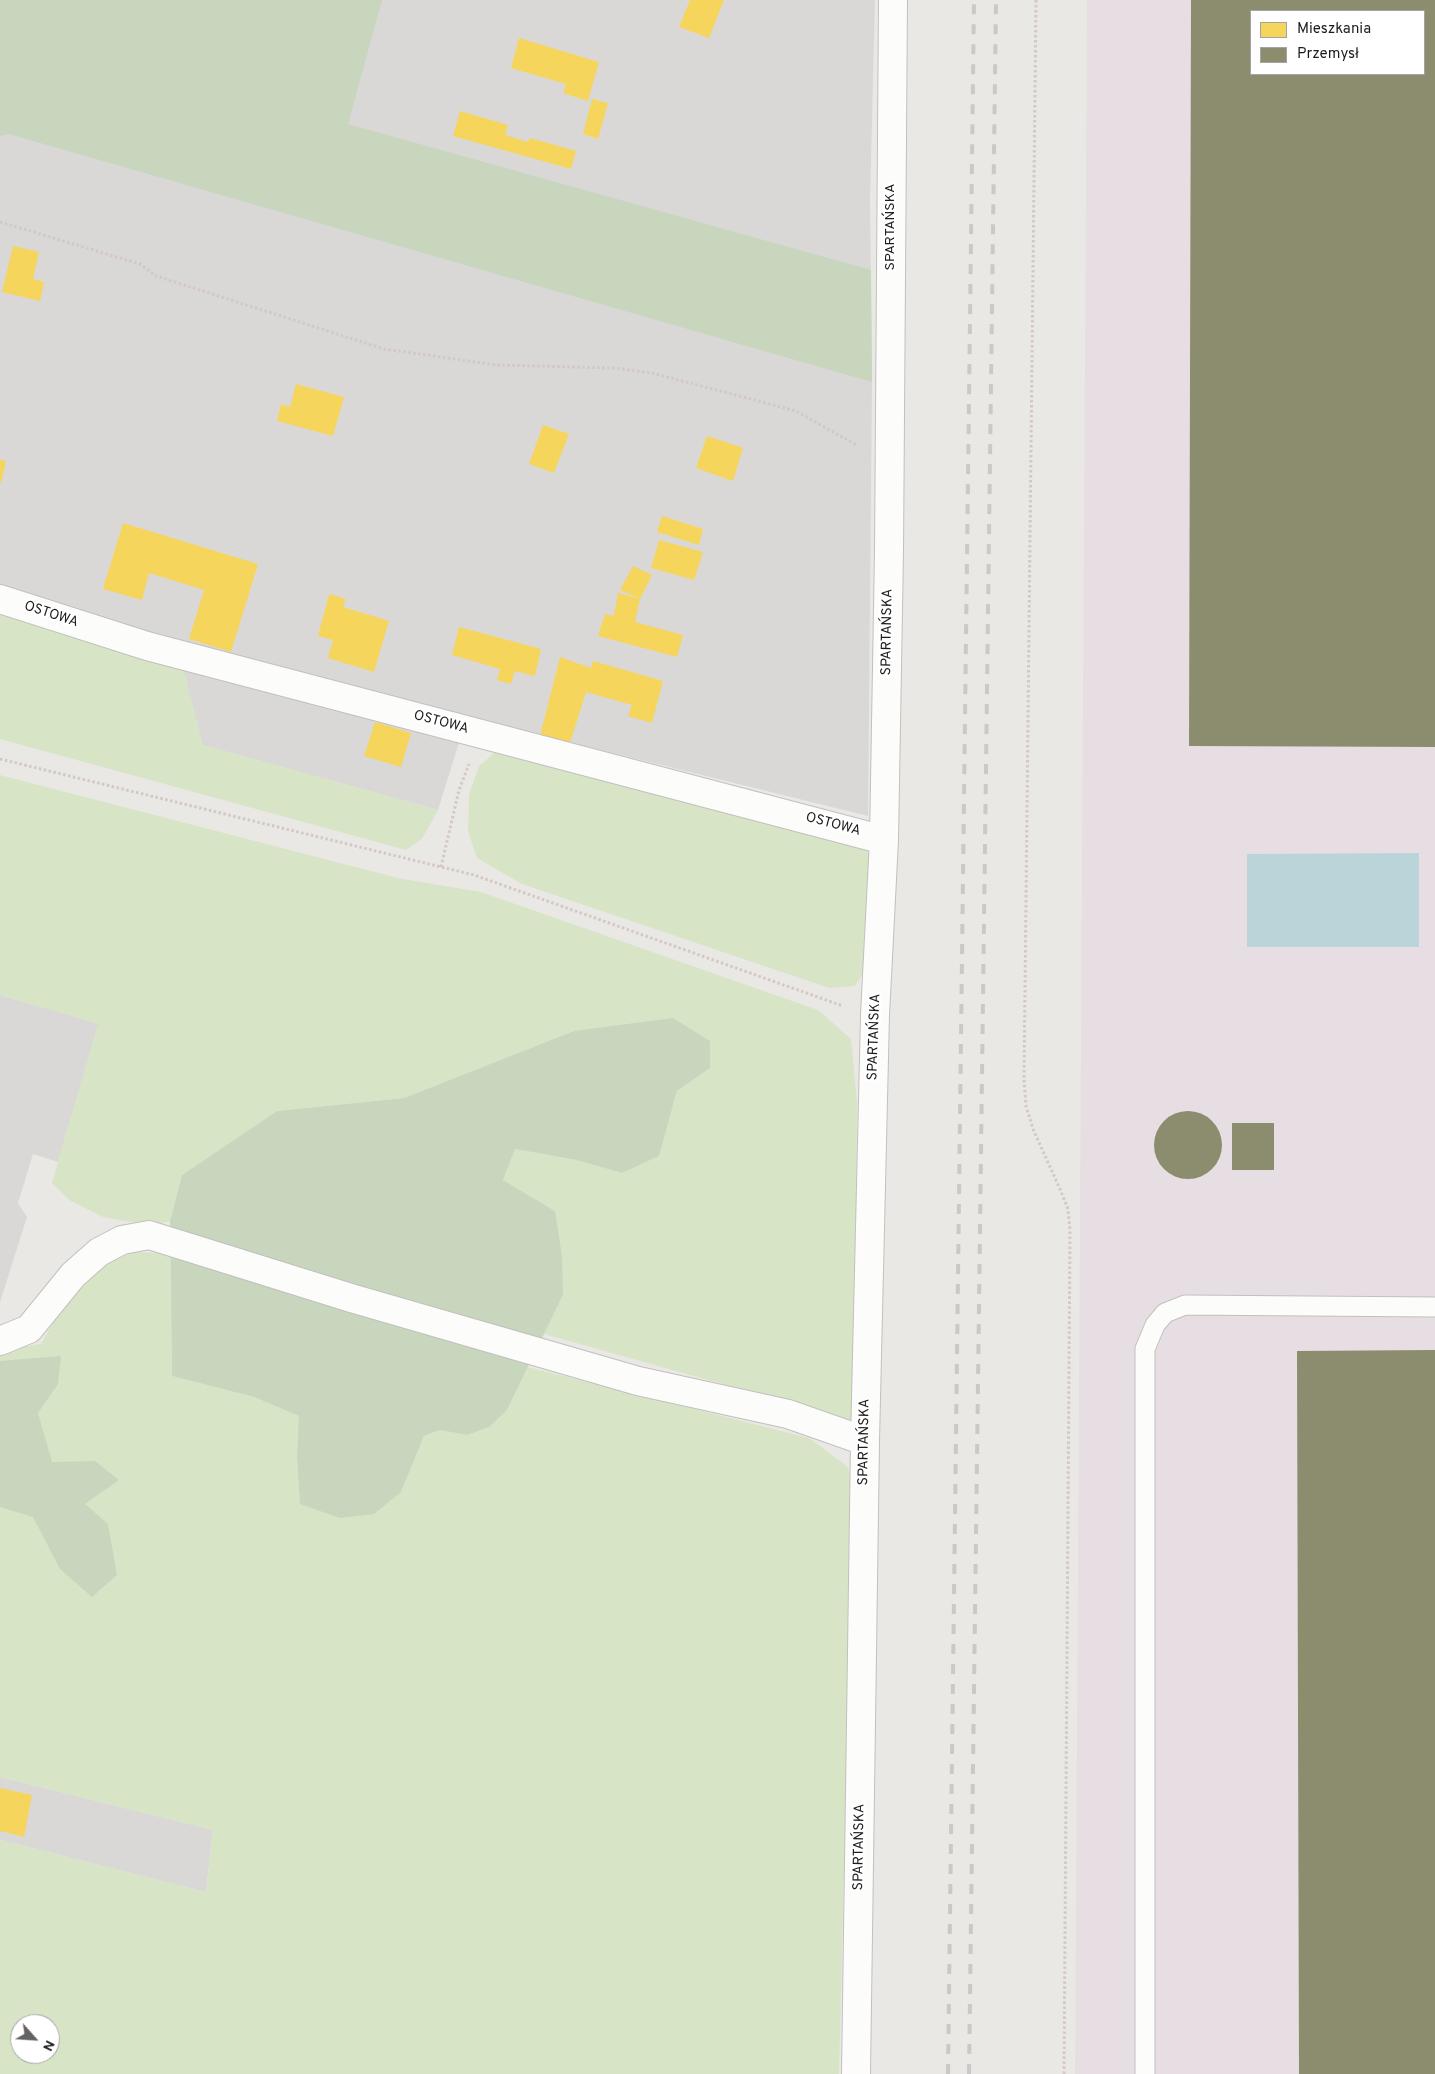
<!DOCTYPE html>
<meta charset="utf-8">
<style>
body{margin:0}
#map{position:relative;width:1435px;height:2074px;overflow:hidden;background:#eae8e5;font-family:Overpass,sans-serif}
canvas{display:block}
.legend{position:absolute;left:1250px;top:10px;width:175px;height:65px;box-sizing:border-box;background:#fff;border:1px solid #a4a4a4;margin:0;padding:6px 9px;list-style:none;font-size:15px;color:#1c1c1c}
.legend li{display:flex;align-items:center;gap:10px;height:25px}
.legend b{width:25px;border:1px solid #a4a4a4}
.north{position:absolute;left:10px;top:2014px;width:50px;height:50px;box-sizing:border-box;background:#fff;border:1px solid #a4a4a4;border-radius:50%;rotate:116deg;font-size:14px;font-weight:700;line-height:20px;text-align:center;color:#1c1c1c}
.north::after{content:'';display:block;margin:auto;width:18px;height:22px;background:#646362;clip-path:polygon(50% 0,100% 100%,50% 72%,0 100%)}
</style>
<div id="map">
<canvas width="1435" height="2074"></canvas>
<ul class="legend">
<li><b style="height:14px;background:#f6d55c"></b>Mieszkania</li>
<li><b style="height:14px;background:#8c8c6e"></b>Przemysł</li>
</ul>
<div class="north">N</div>
</div>
<script>
const ctx = document.querySelector('canvas').getContext('2d');
ctx.lineJoin = 'round';
function fillPath(path, color) {
  ctx.fillStyle = color;
  ctx.fill(path, 'evenodd');
}
function shape(rows) {
  const path = new Path2D();
  for (const r of rows) {
    if (r.length === 3) {
      path.moveTo(r[0] + r[2], r[1]);
      path.arc(r[0], r[1], r[2], 0, 2 * Math.PI);
      continue;
    }
    path.moveTo(r[0], r[1]);
    for (let i = 2; i < r.length; i += 2) path.lineTo(r[i], r[i + 1]);
  }
  return path;
}
function stroke(path, color, width, dash) {
  ctx.strokeStyle = color;
  ctx.lineWidth = width;
  ctx.lineCap = dash ? 'butt' : 'round';
  ctx.setLineDash(dash || []);
  ctx.stroke(path);
}
function write(font, color, halo, rows, align = 'center') {
  ctx.font = font + ' Overpass,sans-serif';
  ctx.lineWidth = 5;
  ctx.setLineDash([]);
  ctx.textBaseline = 'middle';
  ctx.strokeStyle = halo;
  ctx.fillStyle = color;
  for (const [text, x, y, turn = 0] of rows) {
    ctx.save();
    ctx.translate(x, y);
    ctx.rotate((+turn || 0) * Math.PI / 180);
    ctx.textAlign = isNaN(turn) ? turn : align;
    if (halo) ctx.strokeText(text, 0, 0);
    ctx.fillText(text, 0, 0);
    ctx.restore();
  }
}
fillPath(shape([
 [0,0,875,0,870,200,872,382,868,816,467,717,438,810,202,745,182,664,0,587],
 [0,995,99,1023,58,1162,33,1154,18,1203,27,1217,0,1302],
 [0,1777,213,1830,206,1892,0,1840]
]), '#d9d8d6');
fillPath(shape([
 [1087,0,1435,0,1435,2074,1075,2074],
 [1251,11,1424,11,1424,74,1251,74]
]), '#e7dee3');
fillPath(shape([
 [0,611,182,664,203,745,438,810,422,839,406,850,0,739],
 [499,749,851,843,871,853,868,966,855,986,829,988,522,884,477,858,468,831,469,795,479,766],
 [0,775,398,878,481,892,818,1010,851,1039,857,1102,854,1421,544,1334,563,1295,555,1211,503,1180,515,1149,576,1160,622,1173,659,1156,677,1091,710,1068,574,1031,404,1098,277,1111,182,1175,170,1221,153,1226,103,1217,69,1200,52,1183,98,1024,0,995],
 [137,1252,170,1253,172,1376,254,1397,300,1416,297,1458,300,1503,401,1492,424,1436,440,1430,467,1435,507,1410,528,1367,809,1438,848,1467,853,1501,839,2074,0,2074,0,1840,206,1892,213,1830,0,1777,0,1348,6,1349,41,1344,65,1302,99,1263],
 [20,2024,50,2024,50,2054,20,2054]
]), '#d7e5c6');
fillPath(shape([
 [0,0,382,0,348,124,871,270,872,382,9,134,0,136],
 [673,1018,710,1041,710,1068,677,1091,659,1156,622,1173,576,1160,515,1149,503,1180,555,1211,562,1256,563,1295,507,1410,489,1427,467,1435,440,1430,424,1436,401,1492,374,1514,340,1518,300,1504,297,1458,299,1416,254,1397,172,1376,170,1221,182,1175,277,1111,404,1098,574,1031],
 [61,1356,58,1384,38,1413,52,1462,95,1461,119,1480,85,1504,108,1524,117,1575,92,1597,60,1569,33,1517,0,1507,0,1361]
]), '#c7d6bd');
fillPath(shape([
 [1419,853,1419,947,1247,947,1247,854]
]), '#bbd4da');
fillPath(shape([
 [690,0,724,0,709,38,679,27],
 [519,38,599,62,588,101,563,93,566,84,511,68],
 [592,99,608,103,598,139,583,134],
 [460,111,508,125,505,135,528,142,530,138,576,151,571,169,453,136],
 [13,246,39,252,33,279,44,282,40,301,2,292],
 [296,384,344,397,333,436,277,421,281,404,290,407],
 [543,425,569,434,554,473,529,464],
 [707,436,743,448,733,481,696,468],
 [0,460,6,461,1,483,0,483],
 [662,516,703,529,699,545,657,532],
 [123,523,258,564,231,652,189,639,204,590,149,573,142,600,103,589],
 [659,540,703,552,694,580,651,568],
 [633,566,652,575,640,599,635,622,683,635,677,657,598,636,605,614,614,616,618,593,640,599,620,590],
 [329,594,346,599,343,607,389,621,374,672,328,658,333,640,318,636],
 [459,627,541,649,535,676,515,671,511,684,497,680,500,669,452,655],
 [560,657,591,668,593,661,663,681,652,723,628,716,632,705,586,692,570,743,540,736],
 [375,722,411,733,401,767,364,756],
 [0,1788,32,1795,24,1837,0,1831]
]), '#f6d55c');
fillPath(shape([
 [1191,0,1435,0,1435,747,1189,746],
 [1251,11,1424,11,1424,74,1251,74],
 [1188,1145,34],
 [1232,1123,1274,1123,1274,1170,1232,1170],
 [1435,1350,1435,2074,1299,2074,1297,1351]
]), '#8c8c6e');
const service = shape([
 [1145,2074,1145,1349,1155,1325,1165,1313,1185,1305,1435,1307]
]);
const minor = shape([
 [0,599,147,646,884,840],
 [0,1341,29,1329,73,1275,99,1252,122,1240,149,1235,351,1298,638,1381,788,1414,865,1441],
 [856,2074,865,1441,875,1015,884,840,889,552,893,0]
]);
stroke(service, '#c1c0bf', 21);
stroke(minor, '#c1c0bf', 30);
stroke(shape([
 [1036,0,1024,1079,1026,1106,1033,1129,1060,1189,1068,1209,1070,1230,1064,2074],
 [0,222,140,264,156,276,384,349,496,365,614,368,652,373,796,411,858,446],
 [0,759,474,875,843,1006],
 [441,867,459,790,469,764]
]), '#d4c7c6', 3, [2.5, 2.5]);
stroke(service, '#fcfcfb', 19);
stroke(minor, '#fcfcfb', 28);
stroke(shape([
 [948,2074,974,0],
 [969,2074,996,0]
]), '#c9c9c8', 4, [10, 10]);
write('14px', '#1c1c1c', '#fff', [
 ["SPARTAŃSKA",891,227,-90],
 ["OSTOWA",51,615,18],
 ["SPARTAŃSKA",888,632,-89],
 ["OSTOWA",441,723,15],
 ["OSTOWA",833,825,15],
 ["SPARTAŃSKA",875,1037,-88],
 ["SPARTAŃSKA",865,1442,-89],
 ["SPARTAŃSKA",860,1847,-89]
]);
</script>
